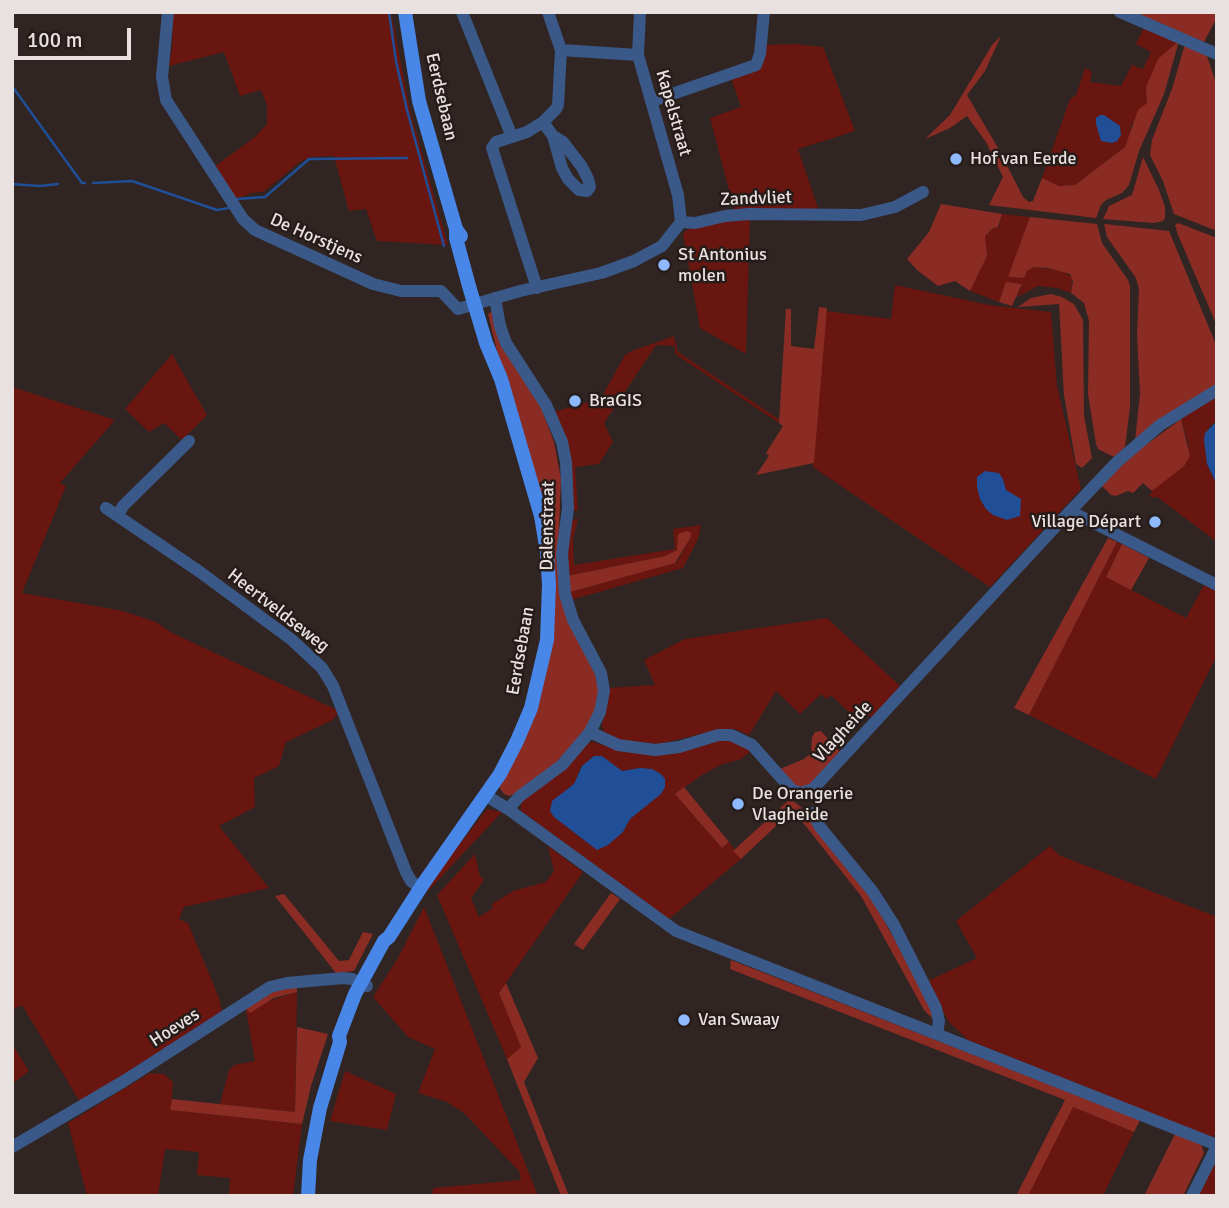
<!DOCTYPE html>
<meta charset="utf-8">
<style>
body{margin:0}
#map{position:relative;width:1229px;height:1208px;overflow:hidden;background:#302523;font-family:Signika,sans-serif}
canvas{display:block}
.frame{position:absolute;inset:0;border:14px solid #e9e1e0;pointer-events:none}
.scale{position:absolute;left:14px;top:28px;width:117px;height:32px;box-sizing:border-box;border:4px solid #e9e1e0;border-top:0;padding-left:9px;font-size:21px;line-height:24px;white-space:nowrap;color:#e9e1e0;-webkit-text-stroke:5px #261c1a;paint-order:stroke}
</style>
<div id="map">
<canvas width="1229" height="1208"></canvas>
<div class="frame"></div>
<div class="scale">100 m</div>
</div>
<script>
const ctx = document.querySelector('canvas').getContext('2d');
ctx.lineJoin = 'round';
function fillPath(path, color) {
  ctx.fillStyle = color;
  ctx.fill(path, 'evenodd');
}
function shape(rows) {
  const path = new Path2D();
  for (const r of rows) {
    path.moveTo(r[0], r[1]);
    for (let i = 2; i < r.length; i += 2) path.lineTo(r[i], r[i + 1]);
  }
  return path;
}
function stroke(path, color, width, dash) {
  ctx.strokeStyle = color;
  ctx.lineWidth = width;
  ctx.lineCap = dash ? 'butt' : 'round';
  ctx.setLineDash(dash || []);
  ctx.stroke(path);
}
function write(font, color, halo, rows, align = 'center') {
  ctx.font = font + ' Signika,sans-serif';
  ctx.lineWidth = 5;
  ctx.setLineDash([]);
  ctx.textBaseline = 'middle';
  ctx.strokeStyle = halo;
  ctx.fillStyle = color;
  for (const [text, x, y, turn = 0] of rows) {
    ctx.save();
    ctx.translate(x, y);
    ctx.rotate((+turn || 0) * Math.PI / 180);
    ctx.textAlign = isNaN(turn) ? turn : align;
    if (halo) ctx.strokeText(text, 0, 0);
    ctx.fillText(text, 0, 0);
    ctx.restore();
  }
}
fillPath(shape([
 [173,12,391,12,410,110,448,245,377,241,366,209,349,211,334,156,311,157,300,162,263,192,251,193,236,200,214,167,255,137,267,124,267,105,261,90,240,96,224,52,169,66,172,48],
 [1144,27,1179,41,1146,87,1147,103,1131,125,1130,137,1125,147,1075,185,1059,186,1042,178,1070,99,1076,95,1085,68,1092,72,1090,82,1121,86,1132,65,1143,69,1151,52,1136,44],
 [795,44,823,47,855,131,798,149,819,211,735,212,710,118,741,107,731,78,762,68,764,45],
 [1002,214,1030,217,1009,277,1023,278,1027,271,1034,267,1063,271,1072,278,1071,293,1057,288,1038,286,1017,297,1022,285,1006,283,999,302,970,291,987,256,985,236,993,229,999,227],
 [750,218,746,354,700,328,683,234,689,228,708,222],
 [895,285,989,305,1051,312,1057,386,1081,489,990,587,813,467,826,311,891,319],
 [674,336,678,352,780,420,779,423,675,354,675,346,656,345,604,423,613,442,599,464,575,467,578,510,575,511,571,508,554,412,601,398,625,355,632,351],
 [172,354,207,415,182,440,164,423,149,432,125,409],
 [12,387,115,420,60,483,66,486,22,593,123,611,156,622,172,633,339,711,333,720,286,742,279,766,254,778,255,807,219,826,269,888,184,907,179,919,188,923,219,998,222,1012,80,1102,22,1005,12,1010],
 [1217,394,1217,421,1209,427,1207,456,1207,464,1217,485,1217,542,1157,497,1153,498,1149,495,1189,446,1181,419],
 [578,519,573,539,574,565,675,549,673,529,701,525,698,539,683,568,571,600,570,592,677,562,691,537,677,550,665,556,567,576,566,565,571,520],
 [1117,542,1122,544,1106,577,1186,618,1204,585,1217,592,1217,655,1156,779,1029,715],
 [827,618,900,686,872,717,859,710,854,717,831,695,827,699,821,694,800,714,776,691,749,735,735,729,721,729,659,744,620,741,604,732,602,725,608,688,655,685,644,660,685,639],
 [728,738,751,751,741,759,720,765,702,775,675,794,722,848,729,842,741,859,669,919,521,811,521,801,585,744,593,742,612,748],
 [606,760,622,771,640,768,660,794,630,819,623,832,597,850,554,817,568,788,574,784,582,765],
 [487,809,502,812,428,891,426,887],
 [548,846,583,872,499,993,521,1047,507,1059,437,895,475,854,480,876,484,880,471,898,479,917,493,908,492,904,513,891,546,882,554,871],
 [1050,846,1059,855,1217,917,1217,1130,1213,1138,968,1040,949,1022,934,996,926,982,977,958,956,921],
 [424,907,538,1196,432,1196,433,1188,521,1180,519,1171,464,1113,447,1102,418,1093,435,1049,408,1037,373,997,398,958],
 [297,992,295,1112,220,1104,229,1070,234,1065,255,1061,246,1009],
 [12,1044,29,1071,12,1084],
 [345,1071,396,1094,387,1130,330,1121],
 [150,1073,164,1074,173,1082,171,1110,302,1124,293,1196,229,1196,230,1178,197,1175,199,1152,165,1149,158,1196,87,1196,68,1123],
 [1073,1107,1134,1132,1103,1196,1028,1196],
 [1217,1157,1217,1196,1196,1196]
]), '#68160f');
fillPath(shape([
 [1134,12,1217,12,1217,17,1204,42],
 [1001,36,985,71,967,95,998,148,1023,197,1029,202,1033,201,1042,178,1059,186,1075,185,1125,147,1138,110,1147,103,1146,87,1158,59,1179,41,1164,94,1139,151,1129,185,1122,193,1106,200,1101,205,1096,218,989,205,1003,177,986,142,967,116,950,128,925,139,950,115,992,45],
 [1185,44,1206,53,1217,86,1217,231,1174,214,1163,181,1150,155,1152,140,1172,89],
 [1143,157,1159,190,1165,207,1165,218,1163,221,1154,223,1103,219,1109,206,1132,195],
 [941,204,1002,214,998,227,992,229,985,236,987,256,970,291,955,281,938,286,917,270,907,259,929,232],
 [1030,217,1097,224,1102,243,1128,280,1130,286,1130,407,1125,447,1114,457,1098,449,1096,444,1088,394,1089,321,1084,303,1071,293,1073,282,1070,274,1048,268,1034,267,1027,271,1024,278,1008,277],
 [1178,223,1217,238,1217,326,1178,235,1175,225],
 [1104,224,1169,231,1217,347,1217,384,1135,441,1140,394,1137,335,1139,289,1136,278,1107,237],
 [1006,282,1022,284,1012,306,999,302],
 [1051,294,1062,297,1074,304,1083,320,1084,416,1092,458,1082,468,1076,464,1064,395,1059,304,1018,307,1031,298],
 [819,307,827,308,814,463,756,475,769,456,766,453,783,426,779,423,786,309,791,309,791,346,814,349],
 [492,311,540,405,554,442,561,479,558,554,599,688,598,704,587,727,554,765,516,793,509,796,504,794,499,787,546,673,540,491,497,351,488,314],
 [1181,419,1190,456,1184,466,1152,491,1143,483,1133,493,1128,491,1116,496,1111,495,1101,485,1139,450],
 [687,531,691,533,691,537,675,563,570,592,567,576,665,556,677,550,678,534],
 [1108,538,1117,542,1029,715,1014,708],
 [1122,544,1149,558,1131,590,1106,577],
 [821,731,840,752,809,785,798,789,780,769,804,759,811,753,812,737,815,732],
 [684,787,729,842,722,848,675,794],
 [790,799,801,807,871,897,933,1009,933,1019,924,1010,861,896,793,810,741,859,733,851],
 [611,893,620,899,583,950,574,944],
 [284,894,339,961,349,960,363,932,373,934,354,971,336,973,275,896],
 [731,960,1140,1120,1134,1132,1073,1107,1028,1196,1016,1196,1065,1100,730,969],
 [506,983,538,1058,524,1082,569,1196,561,1196,507,1059,521,1047,499,993],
 [297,986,297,992,274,998,250,1013,246,1009,270,993],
 [297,1027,328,1034,311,1086,302,1124,170,1110,172,1099,295,1112],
 [1175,1134,1201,1144,1204,1153,1183,1196,1144,1196]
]), '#8a2c23');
fillPath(shape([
 [1100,115,1104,115,1120,126,1121,135,1117,141,1112,143,1101,141,1096,124,1096,118],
 [1217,421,1217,485,1207,464,1204,440,1205,433],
 [985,471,999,473,1003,479,1006,490,1021,499,1020,516,1007,520,993,515,986,509,980,499,977,487,977,477],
 [594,756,602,756,622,771,640,768,652,769,661,774,665,779,665,787,661,794,630,819,623,832,608,845,597,850,554,817,550,811,552,801,574,784,582,766]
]), '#204e97');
stroke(shape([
 [389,12,396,61,407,110,444,246],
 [12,86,74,172,82,183,85,183],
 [93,183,132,181,217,210,229,208],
 [12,184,40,186,58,184],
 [237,199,265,197,309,159,407,158]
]), '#204e97', 2.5);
stroke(shape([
 [168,12,162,77,166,100,243,219,255,230,373,284,401,291,441,291,458,309,520,291,601,273,634,261,662,246,681,222],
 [462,12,512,137],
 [548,12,561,50,638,55],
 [640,12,638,55,678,195,681,222],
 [1120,12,1217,54],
 [652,101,756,65,760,54,764,12],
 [543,122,553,136,562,168,568,179,579,190,587,191,590,187,588,179,582,167,563,142,553,136],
 [681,222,695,223,725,216,749,214,861,215,895,207,923,192],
 [537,288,492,148,496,142,527,132,543,122,556,109,558,105,561,50],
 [495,298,500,326,506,343,546,405,562,442,566,462,568,508,562,554,565,594,573,620,601,673,604,691,600,712,590,732,562,765,520,796,508,809],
 [106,508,200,572,292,640,322,668,333,686,406,872,411,881,420,888],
 [1070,511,1217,585],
 [118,515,123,506,189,441],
 [590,732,618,745,655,750,679,747,718,735,731,735,752,745,792,790,801,793,813,789,1057,525,1117,462,1160,425,1217,390],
 [485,795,508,809,676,931,1217,1145],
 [813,813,820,827,873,892,894,925,936,1008,939,1021,937,1034],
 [12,1147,124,1081,270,987,287,983,343,978,352,979,367,986],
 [1192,1196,1217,1146]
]), '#3b5988', 12);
stroke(shape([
 [405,12,419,101,456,229,461,236],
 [308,1196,310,1160,320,1108,340,1042,339,1036,355,994,384,941,389,937,423,884,500,774,517,741,531,708,547,640,549,585,547,552,541,516,501,379,486,343,469,286,456,238,456,229]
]), '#4886e7', 14);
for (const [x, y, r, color] of [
 [956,159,7,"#8eb9fc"],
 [664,265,7,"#8eb9fc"],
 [575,401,7,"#8eb9fc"],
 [1155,522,7,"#8eb9fc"],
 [738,804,7,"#8eb9fc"],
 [684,1020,7,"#8eb9fc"]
]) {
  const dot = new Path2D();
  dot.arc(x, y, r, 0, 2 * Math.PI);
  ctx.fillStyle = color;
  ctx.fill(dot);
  stroke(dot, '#261c1a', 2.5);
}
write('18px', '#e9e1e0', '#261c1a', [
 ["Eerdsebaan",441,97,77],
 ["Kapelstraat",673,113,74],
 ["Zandvliet",756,199,-2],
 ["De Horstjens",316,239,24],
 ["Dalenstraat",548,526,-89],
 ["Heertveldseweg",278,611,38],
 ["Eerdsebaan",521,651,-80],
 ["Vlagheide",843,732,-47],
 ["Hoeves",175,1028,-33]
]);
write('18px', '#e9e1e0', '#261c1a', [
 ["Hof van Eerde",970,159],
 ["St Antonius",678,255],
 ["molen",678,276],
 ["BraGIS",589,401],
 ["Village Départ",1141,522,"right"],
 ["De Orangerie",752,794],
 ["Vlagheide",752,815],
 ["Van Swaay",698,1020]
], 'left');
</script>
